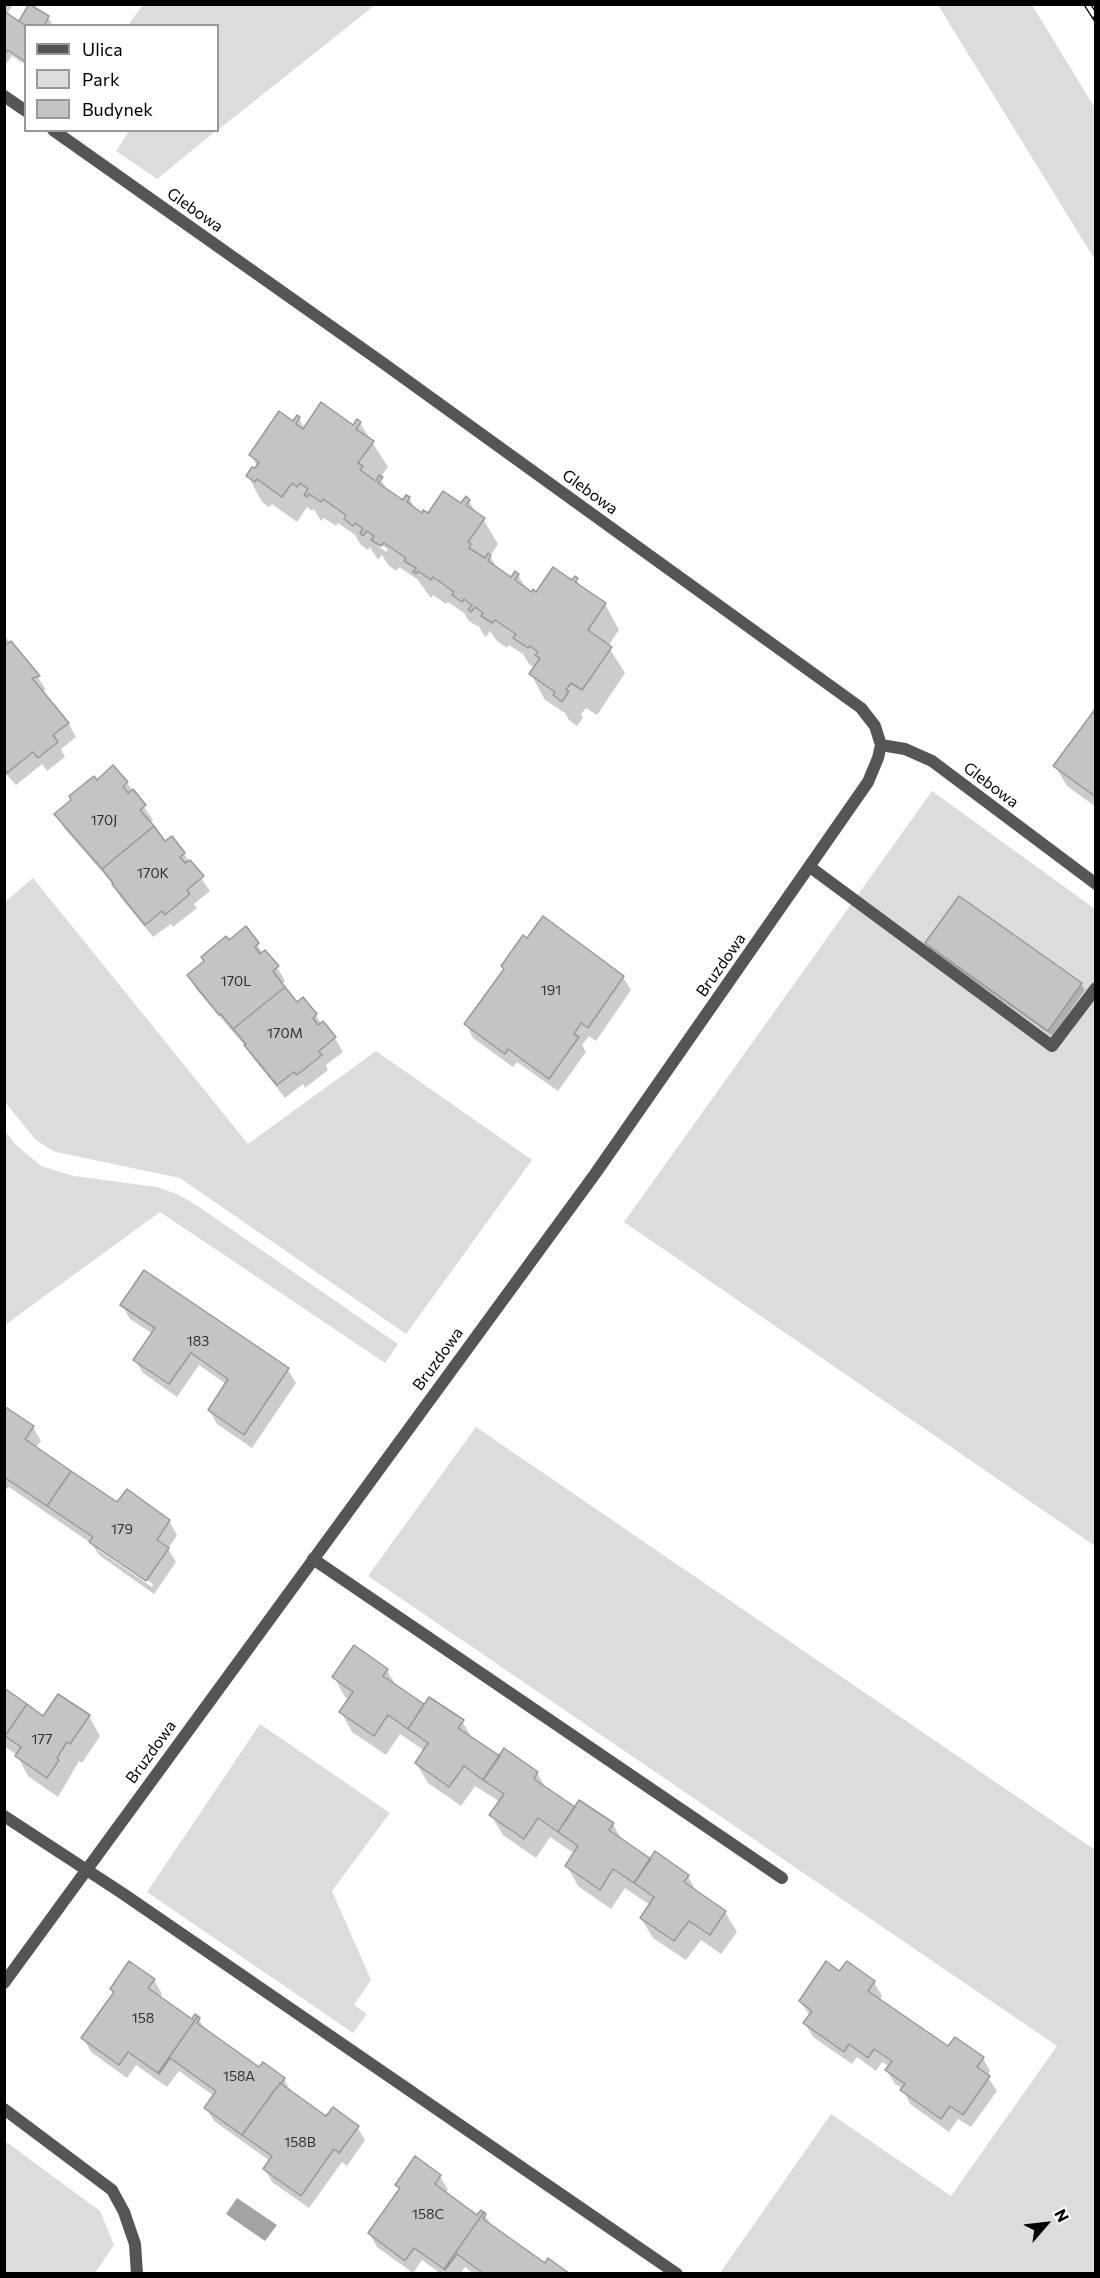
<!DOCTYPE html>
<style>
body{margin:0}
#map{position:relative;width:1100px;height:2278px;overflow:hidden;background:#fff;font-family:Commissioner,sans-serif}
canvas{display:block}
.frame{position:absolute;inset:0;border:6px solid #000;pointer-events:none}
.legend{position:absolute;left:24px;top:24px;width:195px;height:108px;box-sizing:border-box;background:#fff;border:2px solid #999;margin:0;padding:8px 10px;list-style:none;font-size:18px;color:#000}
.legend li{display:flex;align-items:center;gap:12px;height:30px}
.legend b{width:30px;border:2px solid #999}
.north{position:absolute;left:1016px;top:2194px;width:60px;height:60px;-webkit-text-stroke:4px #fff;paint-order:stroke;rotate:62deg;font-size:16px;font-weight:700;line-height:24px;text-align:center;color:#000}
.north::after{content:'';display:block;margin:auto;width:21px;height:27px;background:#000;clip-path:polygon(50% 0,100% 100%,50% 72%,0 100%)}
</style>
<div id="map">
<canvas width="1100" height="2278"></canvas>
<div class="frame"></div>
<ul class="legend">
<li><b style="height:8px;background:#555"></b>Ulica</li>
<li><b style="height:16px;background:#dcdcdc"></b>Park</li>
<li><b style="height:16px;background:#c4c4c4"></b>Budynek</li>
</ul>
<div class="north">N</div>
</div>
<script>
const ctx = document.querySelector('canvas').getContext('2d');
ctx.lineJoin = 'round';
function fillPath(path, color) {
  ctx.fillStyle = color;
  ctx.fill(path, 'evenodd');
}
function shape(rows) {
  const path = new Path2D();
  for (const r of rows) {
    path.moveTo(r[0], r[1]);
    for (let i = 2; i < r.length; i += 2) path.lineTo(r[i], r[i + 1]);
  }
  return path;
}
function stroke(path, color, width, dash) {
  ctx.strokeStyle = color;
  ctx.lineWidth = width;
  ctx.lineCap = dash ? 'butt' : 'round';
  ctx.setLineDash(dash || []);
  ctx.stroke(path);
}
function write(font, color, halo, rows, align = 'center') {
  ctx.font = font + ' Commissioner,sans-serif';
  ctx.lineWidth = 5;
  ctx.setLineDash([]);
  ctx.textBaseline = 'middle';
  ctx.strokeStyle = halo;
  ctx.fillStyle = color;
  for (const [text, x, y, turn = 0] of rows) {
    ctx.save();
    ctx.translate(x, y);
    ctx.rotate((+turn || 0) * Math.PI / 180);
    ctx.textAlign = isNaN(turn) ? turn : align;
    if (halo) ctx.strokeText(text, 0, 0);
    ctx.fillText(text, 0, 0);
    ctx.restore();
  }
}
fillPath(shape([
 [143,5,143,4,375,5,218,130,218,26,128,25],
 [938,5,1032,5,1095,108,1095,260],
 [217,130,157,179,116,151,129,131],
 [932,791,1095,909,1095,1546,624,1222],
 [33,878,248,1144,376,1051,532,1160,406,1334,180,1178,56,1152,48,1148,35,1139,4,1101,5,902],
 [5,1131,16,1145,41,1166,74,1176,157,1187,179,1195,196,1205,398,1344,385,1363,160,1212,5,1325],
 [476,1427,1095,1850,1095,2273,720,2273,831,2114,951,2196,1057,2046,368,1576],
 [260,1724,390,1813,332,1891,371,1980,354,2005,367,2014,353,2033,147,1892],
 [5,2141,100,2211,114,2245,95,2273,5,2273]
]), '#dcdcdc');
fillPath(shape([
 [237,2198,277,2225,265,2241,226,2214]
]), '#a3a3a3');
fillPath(shape([
 [4,4,13,4,7,15,19,23,30,6,48,17,52,24,51,26,26,26,26,65,12,56,6,64,4,63],
 [299,418,305,429,354,427,360,423,388,467,380,478,390,494,404,502,409,498,416,510,423,515,462,505,469,501,477,515,483,519,498,544,490,556,498,570,512,579,518,575,527,590,536,594,576,579,583,589,605,604,619,630,608,646,625,673,597,715,586,708,581,714,583,718,577,726,569,720,565,713,545,700,531,674,535,668,529,664,523,654,509,645,507,648,497,641,490,631,486,637,484,635,478,625,477,626,469,621,464,613,448,602,446,604,433,595,431,598,417,579,399,567,396,571,388,565,382,555,378,560,370,547,368,550,360,544,355,535,338,523,336,526,324,518,321,521,314,509,312,511,307,507,297,522,272,504,269,507,262,502,248,476,258,467,251,455],
 [375,541,388,549,386,552,378,546],
 [4,635,38,677,46,690,41,691,68,723,76,737,61,749,65,757,47,771,42,764,16,785,4,772],
 [1096,710,1096,807,1067,786,1055,766],
 [96,782,127,783,153,820,149,823,165,843,184,854,210,891,194,904,197,908,173,927,171,924,153,937,121,898,111,882,64,828,56,814],
 [246,929,263,953,277,967,285,981,281,985,297,1004,316,1015,321,1024,322,1023,335,1038,343,1052,326,1065,328,1070,305,1088,303,1084,285,1098,254,1059,246,1047,196,989,189,975],
 [927,944,1081,984,1085,990,1052,1036,931,950],
 [623,977,631,990,596,1041,589,1036,582,1045,586,1052,558,1091,517,1062,513,1067,473,1038,466,1024],
 [145,1272,288,1370,296,1383,252,1448,217,1424,209,1410,226,1384,199,1365,177,1397,143,1373,135,1360,153,1334,130,1319,122,1305],
 [4,1408,33,1427,41,1441,35,1448,118,1504,127,1492,169,1521,177,1535,168,1549,176,1562,154,1594,99,1555,92,1544,9,1487,4,1491],
 [98,1546,153,1584,152,1587,98,1550],
 [387,1670,397,1687,425,1706,462,1721,473,1740,500,1758,537,1773,547,1790,575,1809,613,1824,623,1842,650,1861,688,1876,697,1893,725,1912,737,1932,721,1954,701,1940,686,1960,653,1938,641,1918,650,1905,625,1888,611,1909,578,1886,567,1866,575,1854,550,1837,536,1858,503,1835,491,1815,500,1802,475,1786,461,1806,428,1783,416,1763,425,1751,400,1734,386,1755,352,1732,341,1712,349,1700,345,1697,334,1677],
 [4,1690,43,1718,89,1716,100,1736,82,1763,79,1761,58,1797,28,1776,17,1755,4,1746],
 [840,1973,874,1982,882,1996,879,2000,948,2048,983,2058,990,2071,987,2076,997,2091,971,2127,958,2119,949,2132,910,2104,903,2089,895,2084,887,2071,890,2067,882,2062,876,2071,857,2057,852,2064,813,2037,805,2024,810,2016,800,2001],
 [154,1980,162,1994,159,1998,192,2021,199,2019,206,2032,259,2069,284,2079,292,2094,326,2118,357,2127,365,2140,347,2166,342,2162,309,2208,272,2182,265,2169,270,2161,214,2121,206,2108,214,2096,179,2071,167,2087,136,2065,127,2078,91,2052,83,2038,114,1994,111,1989],
 [440,2176,448,2190,445,2194,478,2218,485,2215,493,2228,545,2265,568,2274,474,2274,465,2267,460,2274,441,2274,422,2260,413,2273,377,2247,369,2233,400,2190,397,2185]
]), '#0003');
const building = shape([
 [29,4,49,16,44,26,26,26,19,21,29,4],
 [4,11,26,26,26,62,8,50,4,55,4,11],
 [321,402,353,425,357,419,361,422,356,429,374,441,358,463,363,466,360,470,376,481,379,475,383,477,378,483,403,500,406,495,410,497,407,502,422,513,423,510,428,513,443,491,461,503,466,496,470,500,466,505,485,518,468,542,471,544,469,548,485,558,488,553,491,555,488,561,511,577,515,571,519,574,515,580,532,592,533,589,536,592,553,567,572,580,575,576,578,578,575,582,606,603,588,630,612,647,582,690,571,683,566,690,569,691,562,702,553,695,555,692,529,674,540,658,535,655,538,652,530,646,528,648,513,638,516,634,495,620,492,623,481,616,483,613,475,607,471,612,468,610,472,605,464,599,462,602,452,595,454,592,433,577,431,580,418,571,416,574,413,572,416,568,404,561,406,558,384,543,381,546,371,540,374,536,367,531,363,536,360,533,363,529,355,523,353,526,344,519,346,515,323,499,321,502,309,494,307,497,304,495,308,489,300,483,297,487,292,483,282,497,257,479,255,482,246,476,252,467,255,468,259,462,249,455,279,411,293,421,297,415,300,417,296,424,303,429,321,402],
 [11,641,40,676,32,678,69,723,53,735,58,742,38,758,33,752,7,773,4,769,4,646,11,641],
 [1096,708,1096,797,1053,766,1096,708],
 [113,765,128,782,123,786,128,793,133,789,146,805,140,810,154,826,102,869,54,814,71,800,69,796,94,776,97,780,113,765],
 [154,826,165,841,172,836,185,853,180,857,185,863,190,860,204,876,187,890,190,894,165,915,162,911,145,925,112,884,113,883,102,869,154,826],
 [959,896,1082,983,1048,1031,925,943,959,896],
 [543,916,624,976,588,1028,581,1023,574,1034,579,1037,549,1079,508,1049,505,1054,464,1024,504,969,501,966,523,935,527,938,543,916],
 [246,926,259,943,255,947,260,954,265,950,279,966,273,971,285,987,233,1029,221,1014,219,1015,187,975,204,961,201,957,226,936,229,940,246,926],
 [285,987,297,1002,303,997,317,1014,313,1018,318,1025,323,1021,336,1037,319,1051,322,1055,297,1075,294,1072,277,1085,244,1045,246,1044,233,1029,285,987],
 [144,1270,289,1368,244,1435,208,1410,228,1379,191,1353,169,1384,133,1360,155,1328,120,1305,144,1270],
 [4,1406,34,1426,25,1439,71,1471,47,1506,4,1477,4,1406],
 [71,1471,117,1502,127,1489,170,1520,157,1540,169,1548,146,1581,89,1542,93,1537,47,1506,71,1471],
 [354,1645,388,1669,383,1676,424,1704,408,1729,388,1715,374,1736,339,1712,353,1692,332,1677,354,1645],
 [4,1688,27,1704,5,1736,4,1735,4,1688],
 [58,1694,90,1715,70,1744,67,1742,57,1758,59,1760,47,1778,15,1756,21,1747,5,1736,27,1704,43,1716,58,1694],
 [429,1697,464,1720,458,1728,500,1756,483,1780,464,1766,449,1787,415,1763,428,1743,408,1729,429,1697],
 [504,1748,538,1772,534,1779,575,1807,558,1832,538,1818,524,1839,489,1815,504,1794,483,1780,504,1748],
 [579,1800,614,1823,609,1830,651,1859,634,1883,613,1869,600,1890,565,1866,578,1846,558,1832,579,1800],
 [655,1851,689,1875,684,1882,726,1911,710,1935,689,1921,674,1941,640,1918,654,1897,634,1883,655,1851],
 [129,1961,155,1979,148,1988,192,2019,195,2014,198,2016,158,2073,128,2052,119,2065,81,2038,114,1992,110,1989,129,1961],
 [826,1961,839,1971,847,1961,875,1981,868,1991,948,2046,955,2037,984,2057,977,2067,990,2076,963,2115,950,2106,941,2119,900,2090,905,2084,885,2070,892,2061,874,2049,868,2058,849,2044,844,2052,803,2023,812,2011,799,2001,826,1961],
 [198,2016,200,2018,197,2023,259,2067,263,2062,285,2078,281,2084,280,2083,242,2135,204,2108,216,2091,170,2058,159,2074,158,2073,198,2016],
 [280,2083,326,2116,333,2107,359,2126,339,2153,334,2149,301,2196,263,2169,272,2156,242,2135,280,2083],
 [415,2156,441,2175,435,2184,477,2215,481,2210,484,2212,444,2269,414,2248,405,2261,368,2233,400,2188,395,2185,415,2156],
 [484,2212,486,2214,483,2219,545,2263,548,2258,570,2274,484,2274,457,2254,445,2270,444,2269,484,2212]
]);
fillPath(building, '#c4c4c4');
stroke(building, '#999', 1.5);
stroke(shape([
 [810,867,1052,1046,1096,988],
 [4,2109,112,2190,124,2212,135,2244,137,2274]
]), '#555', 12);
stroke(shape([
 [4,96,26,111],
 [881,745,905,749,932,761,1096,884],
 [313,1559,782,1878],
 [4,1816,122,1893,677,2274],
 [4,1983,595,1174,868,782,878,758,881,745,875,726,861,708,383,363,53,130]
]), '#555', 12);
const rail = shape([
 [1087,4,1096,18]
]);
stroke(rail, '#000', 7);
stroke(rail, '#fff', 4.5, [14]);
write('14px', '#313131', null, [
 ["170J",104,820],
 ["170K",153,873],
 ["170L",236,981],
 ["191",551,990],
 ["170M",285,1033],
 ["183",198,1341],
 ["179",122,1529],
 ["177",42,1739],
 ["158",143,2018],
 ["158A",239,2076],
 ["158B",300,2142],
 ["158C",428,2214]
]);
write('16px', '#000', '#fff', [
 ["Glebowa",195,210,35],
 ["Glebowa",590,492,36],
 ["Glebowa",991,785,37],
 ["Bruzdowa",721,965,-55],
 ["Bruzdowa",438,1359,-54],
 ["Bruzdowa",151,1752,-54]
]);
</script>
